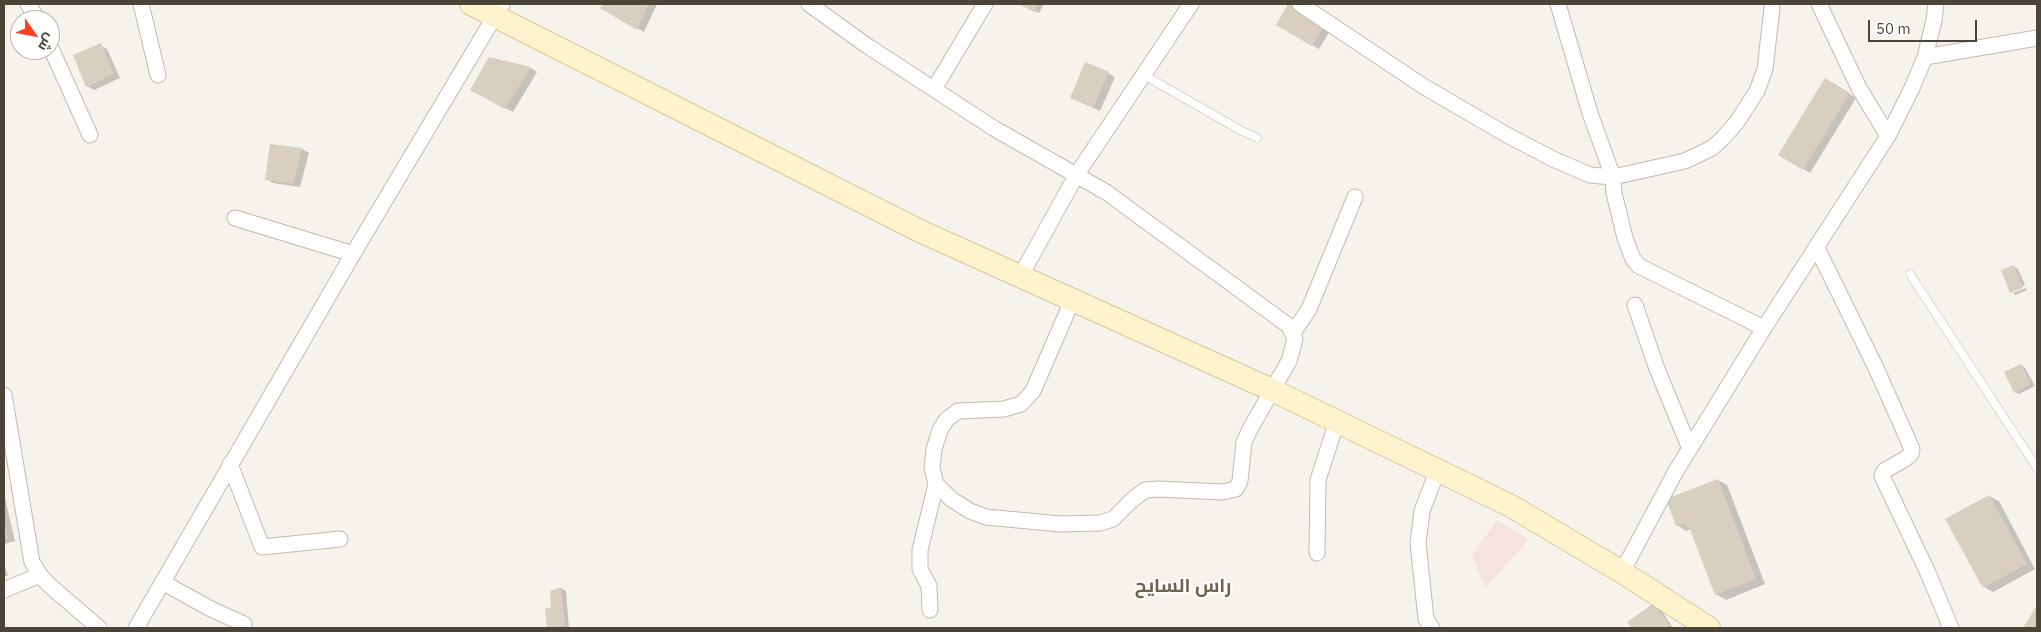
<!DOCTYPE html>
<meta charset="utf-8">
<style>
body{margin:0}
#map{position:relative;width:2041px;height:632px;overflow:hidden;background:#f6f3ec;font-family:"IBM Plex Sans",Cairo,sans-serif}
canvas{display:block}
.frame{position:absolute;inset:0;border:5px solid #4b4439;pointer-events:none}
.north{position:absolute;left:10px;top:10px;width:50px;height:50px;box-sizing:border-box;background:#fff;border:1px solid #b7b4b0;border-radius:50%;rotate:123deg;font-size:14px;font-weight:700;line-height:20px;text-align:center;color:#4b4439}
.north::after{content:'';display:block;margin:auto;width:18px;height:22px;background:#fc3f1d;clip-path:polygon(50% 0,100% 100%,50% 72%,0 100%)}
.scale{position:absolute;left:1868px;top:20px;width:109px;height:22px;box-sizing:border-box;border:2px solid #4b4439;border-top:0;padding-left:6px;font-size:15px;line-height:18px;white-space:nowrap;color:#4b4439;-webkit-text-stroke:4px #fff;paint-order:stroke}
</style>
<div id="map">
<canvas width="2041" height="632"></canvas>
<div class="frame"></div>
<div class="north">ش</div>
<div class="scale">50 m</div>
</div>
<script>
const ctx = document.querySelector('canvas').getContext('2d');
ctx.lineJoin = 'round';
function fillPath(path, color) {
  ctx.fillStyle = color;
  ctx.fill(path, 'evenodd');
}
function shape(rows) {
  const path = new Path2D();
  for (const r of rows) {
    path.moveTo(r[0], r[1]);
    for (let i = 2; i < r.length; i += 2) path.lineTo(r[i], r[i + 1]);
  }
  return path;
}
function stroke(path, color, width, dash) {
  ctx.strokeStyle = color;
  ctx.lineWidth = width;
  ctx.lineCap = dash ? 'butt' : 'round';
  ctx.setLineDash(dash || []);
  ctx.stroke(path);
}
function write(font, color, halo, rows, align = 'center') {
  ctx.font = font + ' "IBM Plex Sans",Cairo,sans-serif';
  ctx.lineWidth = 4;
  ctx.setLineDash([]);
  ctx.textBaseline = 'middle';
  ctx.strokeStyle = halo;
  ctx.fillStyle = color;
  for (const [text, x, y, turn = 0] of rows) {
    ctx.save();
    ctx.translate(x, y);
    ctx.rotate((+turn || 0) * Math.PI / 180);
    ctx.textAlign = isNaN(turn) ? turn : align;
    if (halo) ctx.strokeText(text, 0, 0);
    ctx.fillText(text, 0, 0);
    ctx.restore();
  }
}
fillPath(shape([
 [1497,520,1529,540,1485,588,1472,555]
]), '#f6e3e0');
fillPath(shape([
 [604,4,657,4,644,32,602,7],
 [1021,4,1044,4,1039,13],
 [1288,6,1330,31,1319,49,1277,24],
 [100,45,107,49,120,78,94,90,87,86],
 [490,58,531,68,537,72,513,112,472,90],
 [1108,73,1115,77,1100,111,1072,98],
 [1825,79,1856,98,1810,173,1780,154],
 [271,145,302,149,309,153,300,187,273,183,267,179],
 [2014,266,2018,269,2025,285,2012,291,2012,293,2011,292],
 [2026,288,2027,290,2015,295,2013,293],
 [2021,365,2025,368,2035,386,2019,394,2015,392],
 [1718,480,1727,485,1765,584,1726,600,1716,594,1691,529,1686,531,1677,525],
 [1989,496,1999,501,2035,569,1993,592,1984,587],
 [4,497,5,498,15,541,4,544],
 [4,565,8,575,4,577],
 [561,588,566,591,569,628,550,628,549,627,552,608,551,592],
 [1659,607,1673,628,1633,628,1629,622],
 [2036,608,2037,628,2030,628,2026,626]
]), '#0003');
fillPath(shape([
 [603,4,648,4,637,30,600,8],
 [1019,4,1038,4,1034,12],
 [1288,4,1324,26,1312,46,1276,25],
 [101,43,114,74,86,87,73,55],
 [489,57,531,67,505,109,470,90],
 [1085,62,1109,72,1093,108,1070,98],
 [1825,78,1850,93,1803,170,1778,155],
 [270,144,302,148,293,184,265,180],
 [2014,265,2023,288,2010,293,2001,270],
 [2021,364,2031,384,2014,393,2004,372],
 [1718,479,1756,579,1715,595,1689,527,1683,524,1676,526,1666,499],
 [1989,495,2027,564,1983,588,1945,519],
 [4,520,8,538,4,539],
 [561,587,565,626,547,628,545,609,551,607,550,591],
 [1654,603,1670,626,1667,628,1632,628,1627,622],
 [2036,607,2037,628,2028,628,2024,626]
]), '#d8cfc1');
const lane = shape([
 [1144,75,1240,130,1257,138],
 [1910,274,2037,468]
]);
const street = shape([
 [28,4,38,20],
 [141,4,158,75],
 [809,4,866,45,995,129,1106,192,1289,326,1295,339,1289,361,1250,429,1244,442,1240,481,1236,489,1222,492,1159,489,1145,490,1132,500,1113,519,1100,523,1060,524,986,517,970,511,951,499,936,484,932,468,934,449,940,430,947,419,958,411,1004,409,1021,404,1033,391,1072,301],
 [1300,4,1423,86,1507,135,1553,159,1590,175,1613,177,1614,193,1625,238,1633,259,1639,266,1764,328],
 [1558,4,1590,113,1613,177,1685,161,1712,148,1723,138,1737,122,1746,108,1757,91,1765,69,1772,8],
 [1819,4,1859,88,1888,136],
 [50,46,90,135],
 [1925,57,2037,38],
 [934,89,985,4],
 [235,218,353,254],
 [1817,248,1876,368,1912,449,1911,454,1905,459,1884,471,1882,476,1928,573,1951,628],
 [1020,277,1077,174,1191,4],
 [1635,305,1657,369,1690,449],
 [1293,333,1309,309,1355,197],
 [4,395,32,562,40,575,48,584,99,628],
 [230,464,262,547,340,539],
 [1317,553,1318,480,1337,421],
 [1622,572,1676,471,1764,328,1888,136,1912,88,1925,57,1934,20,1936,4],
 [162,582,211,609,244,624],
 [4,590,40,575],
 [930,610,929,586,920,569,920,550,936,484],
 [136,628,353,254,502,4],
 [1432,628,1426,619,1418,543,1422,511,1438,469]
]);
const secondary = shape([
 [471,4,920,231,1272,390,1511,506,1622,572,1709,628]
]);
stroke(lane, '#c2bbae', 9);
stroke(street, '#c2bbae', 17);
stroke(secondary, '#d6c79b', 24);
stroke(lane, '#fff', 8);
stroke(street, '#fff', 15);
stroke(secondary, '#fff3cd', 22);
write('bold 19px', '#6e6250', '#fff', [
 ["راس السايح",1183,587]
]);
</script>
